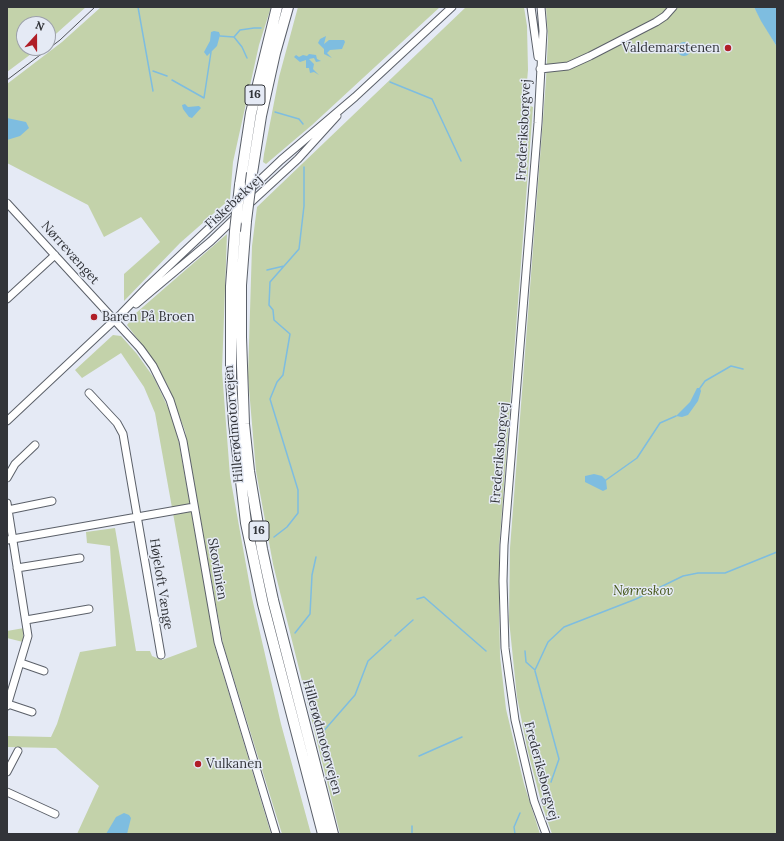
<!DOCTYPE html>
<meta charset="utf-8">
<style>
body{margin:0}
#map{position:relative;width:784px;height:841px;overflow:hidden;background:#e5eaf5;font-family:Lora,serif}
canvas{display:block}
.frame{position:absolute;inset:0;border:8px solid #323439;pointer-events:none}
.north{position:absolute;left:16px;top:16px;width:40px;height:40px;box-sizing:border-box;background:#e5eaf5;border:1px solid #9da1aa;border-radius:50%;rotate:21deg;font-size:11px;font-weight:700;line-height:16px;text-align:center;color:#323439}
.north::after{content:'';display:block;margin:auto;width:14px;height:18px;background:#b01e27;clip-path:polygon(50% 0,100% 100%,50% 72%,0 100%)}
</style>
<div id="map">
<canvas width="784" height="841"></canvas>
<div class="frame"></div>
<div class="north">N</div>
</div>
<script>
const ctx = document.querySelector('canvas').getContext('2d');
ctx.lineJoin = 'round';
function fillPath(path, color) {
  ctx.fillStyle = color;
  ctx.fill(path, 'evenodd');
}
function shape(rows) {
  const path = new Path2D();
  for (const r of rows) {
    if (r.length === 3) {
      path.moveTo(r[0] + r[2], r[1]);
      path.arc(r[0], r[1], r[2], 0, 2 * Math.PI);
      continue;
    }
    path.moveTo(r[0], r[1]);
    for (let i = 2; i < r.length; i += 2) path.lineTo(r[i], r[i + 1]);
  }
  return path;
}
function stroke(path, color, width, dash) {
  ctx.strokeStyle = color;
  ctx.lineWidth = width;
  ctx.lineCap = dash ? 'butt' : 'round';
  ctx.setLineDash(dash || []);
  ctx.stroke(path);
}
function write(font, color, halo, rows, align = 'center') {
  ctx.font = font + ' Lora,serif';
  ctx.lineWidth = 3;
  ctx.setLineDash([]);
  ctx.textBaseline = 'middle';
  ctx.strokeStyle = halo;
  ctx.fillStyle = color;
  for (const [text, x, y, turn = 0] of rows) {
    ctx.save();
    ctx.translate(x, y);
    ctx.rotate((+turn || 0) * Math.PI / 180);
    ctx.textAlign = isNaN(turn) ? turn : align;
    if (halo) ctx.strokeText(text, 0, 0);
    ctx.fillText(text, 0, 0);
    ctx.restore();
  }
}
fillPath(shape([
 [7,7,86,7,48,41,48,24,24,24,24,48,39,48,7,72],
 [101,7,271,7,259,45,233,162,230,199,180,243,124,301,124,274,160,242,141,217,104,237,88,205,7,163,7,84,62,42],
 [298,7,440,7,312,125,266,164,263,162,264,154,279,77],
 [466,7,524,7,527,26,528,70,525,104,533,107,499,549,499,604,500,656,506,709,524,784,540,834,340,834,273,564,256,471,248,377,252,246,257,207],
 [546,7,754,7,777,47,777,834,552,834,542,805,528,752,517,697,509,620,510,548,546,80,548,37],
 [227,234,222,371,230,476,252,598,281,724,311,834,282,834,223,644,185,431,168,386,154,361,127,325,136,313],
 [113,335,121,336,137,354,154,378,172,416,179,443,215,647,271,834,77,834,99,786,56,748,7,747,7,736,51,737,57,724,80,652,116,646,110,546,87,543,86,532,115,528,136,651,150,651,152,656,162,660,197,647,155,413,144,387,121,353,82,378,75,370],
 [24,628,23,642,7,638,7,631]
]), '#c3d2aa');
fillPath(shape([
 [754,7,777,7,777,47,761,21],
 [214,31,219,32,220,35,217,46,207,56,204,52,210,41,211,32],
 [326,36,324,44,329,40,344,40,345,42,342,49,330,50,327,53,332,58,324,54,324,49,318,43,320,39],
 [684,49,7],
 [309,54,316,55,317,59,321,61,316,62,314,58,309,59,314,64,313,69,319,75,314,72,310,73,309,68,306,68,306,60,300,62,294,57,296,55,299,57,303,55,307,56],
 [185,104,188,107,199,106,201,108,192,118,189,117,183,109,182,105],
 [7,118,26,122,29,128,20,136,7,140],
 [697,388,700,388,701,391,698,401,688,415,682,417,676,416,690,402],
 [594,474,602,476,606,480,607,489,603,491,585,482,585,476],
 [124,813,129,815,131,818,127,834,106,834,116,817]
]), '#7ebde0');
stroke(shape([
 [138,7,153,91],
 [220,36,234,37,242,47,247,58],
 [234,37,240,30,254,28,261,28],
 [153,71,167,76],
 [172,80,204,98,211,52],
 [390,82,432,99,461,161],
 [275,112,299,119,303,124],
 [267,270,284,266],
 [700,388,705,381,731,366,743,369],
 [606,480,637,458,660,423,676,416],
 [274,537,287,527,298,513,298,490,270,399,277,382,283,375,290,334,274,320,273,310,269,305,270,282,299,249,304,206,304,167],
 [417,599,424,597,486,651],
 [295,633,310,614,312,575,316,557],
 [395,636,413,620],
 [525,651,526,662,535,670,548,642,564,627,636,599,683,576,698,573,725,573,777,552],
 [535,671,559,759,551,782],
 [321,734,355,695,368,661,391,640],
 [419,756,462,737],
 [412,834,412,826],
 [515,834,514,827,520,813]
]), '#7ebde0', 1.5);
const minor = shape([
 [531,7,538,57],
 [541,7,543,31,538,123,504,545,503,581,505,648,515,720,534,801,546,834],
 [540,69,568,66,590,56,656,22,665,16,673,7],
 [7,203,140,348,153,366,170,400,183,441,218,642,276,834],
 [247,206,298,159,337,116],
 [7,299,55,255],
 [136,304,211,241,238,215],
 [89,393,117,423,123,434,161,655],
 [7,421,121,314,149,285,281,160,355,97,452,7],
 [7,478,15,464,35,445],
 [7,503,28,636,7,706],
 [8,510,52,501],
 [7,540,194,507],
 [17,568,80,558],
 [26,620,89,609],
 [21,663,44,671],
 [8,704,32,712],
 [7,772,18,751],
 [7,792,55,814]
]);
const highway = shape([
 [252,173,261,116,275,53,288,7],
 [240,185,251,113,277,7],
 [246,221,241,285,241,337,244,424,249,471,262,549,273,600,333,834],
 [235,231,231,286,231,379,234,423,246,523,263,604,323,834]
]);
stroke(minor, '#5b6069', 9);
stroke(highway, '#5b6069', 12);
stroke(minor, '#fff', 7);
stroke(highway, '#fff', 10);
stroke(shape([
 [7,80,60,40,95,7]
]), '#505359', 1);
const highwayBridge = shape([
 [246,221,252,173],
 [235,231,240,185]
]);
stroke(highwayBridge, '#5b6069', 12, []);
stroke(highwayBridge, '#fff', 10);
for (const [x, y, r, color] of [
 [728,48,4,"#b01e27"],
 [94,317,4,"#b01e27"],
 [198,764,4,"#b01e27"]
]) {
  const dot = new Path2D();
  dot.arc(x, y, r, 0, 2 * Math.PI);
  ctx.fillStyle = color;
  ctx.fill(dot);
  stroke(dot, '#e5eaf5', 1.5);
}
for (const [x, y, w] of [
 [255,95,20],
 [259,531,20]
]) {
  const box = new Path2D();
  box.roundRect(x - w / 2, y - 10, w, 20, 3);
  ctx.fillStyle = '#e5eaf5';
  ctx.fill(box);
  stroke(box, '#323439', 1);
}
write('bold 12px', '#323439', null, [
 ["16",255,95],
 ["16",259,531]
]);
write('13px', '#323439', '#e5eaf5', [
 ["Valdemarstenen",720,48,"right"],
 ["Baren På Broen",102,317],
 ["Vulkanen",206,764]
], 'left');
write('13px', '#323439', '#e5eaf5', [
 ["Frederiksborgvej",524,130,-87],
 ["Fiskebækvej",234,202,-43],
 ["Nørrevænget",70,253,48],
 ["Hillerødmotorvejen",234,424,-95],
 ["Frederiksborgvej",500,453,-85],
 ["Skovlinien",217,569,80],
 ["Højeloft Vænge",161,584,81],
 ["Hillerødmotorvejen",322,737,75],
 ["Frederiksborgvej",541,771,75]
]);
write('italic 13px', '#455719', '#e5eaf5', [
 ["Nørreskov",643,591]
]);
</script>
